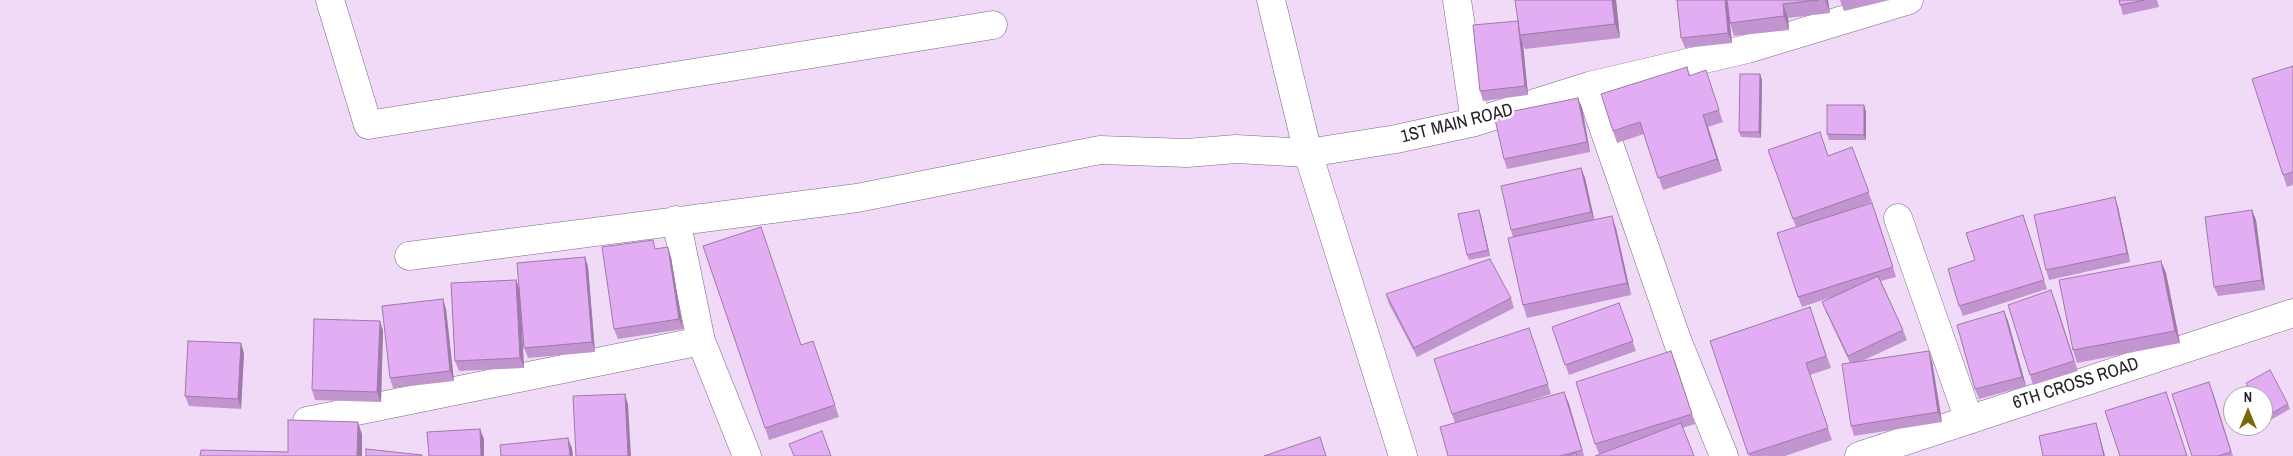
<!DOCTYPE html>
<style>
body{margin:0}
#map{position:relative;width:2293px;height:456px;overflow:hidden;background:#f1daf8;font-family:"Archivo Narrow",sans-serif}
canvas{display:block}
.north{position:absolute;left:2223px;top:386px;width:50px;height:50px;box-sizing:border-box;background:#fff;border:1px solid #a8a5a9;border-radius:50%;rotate:0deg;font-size:14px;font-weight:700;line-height:20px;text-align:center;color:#251d28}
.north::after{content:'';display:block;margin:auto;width:18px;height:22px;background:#776a02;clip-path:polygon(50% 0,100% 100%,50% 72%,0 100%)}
</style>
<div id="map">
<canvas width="2293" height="456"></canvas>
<div class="north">N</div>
</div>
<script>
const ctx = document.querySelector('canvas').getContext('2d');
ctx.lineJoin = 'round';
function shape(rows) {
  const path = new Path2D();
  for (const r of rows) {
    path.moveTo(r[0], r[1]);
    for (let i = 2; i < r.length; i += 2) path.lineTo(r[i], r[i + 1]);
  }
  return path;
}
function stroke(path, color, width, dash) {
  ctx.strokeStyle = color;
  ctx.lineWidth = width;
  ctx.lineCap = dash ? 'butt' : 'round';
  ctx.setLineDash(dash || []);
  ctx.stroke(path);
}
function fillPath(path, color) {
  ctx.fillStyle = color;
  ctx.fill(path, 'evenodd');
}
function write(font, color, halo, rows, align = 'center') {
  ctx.font = font + ' "Archivo Narrow",sans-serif';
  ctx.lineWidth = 5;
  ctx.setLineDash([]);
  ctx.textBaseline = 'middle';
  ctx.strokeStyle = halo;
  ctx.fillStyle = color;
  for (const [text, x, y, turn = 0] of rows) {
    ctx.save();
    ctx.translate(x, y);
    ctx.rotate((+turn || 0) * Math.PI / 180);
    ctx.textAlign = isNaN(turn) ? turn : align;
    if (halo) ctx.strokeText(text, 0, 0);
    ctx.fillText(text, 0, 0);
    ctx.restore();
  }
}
const minor = shape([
 [330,0,368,125,993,25],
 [1271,0,1308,153,1403,456],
 [1457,0,1475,122],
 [1589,86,1677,340,1724,456],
 [1898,218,1969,420],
 [676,220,701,341,747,456],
 [409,256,857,198,1100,150,1187,153,1236,149,1308,153,1396,139,1475,122,1589,86,1747,49,1909,0],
 [307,421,701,341],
 [1859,456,2293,313]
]);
stroke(minor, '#7c6883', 29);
stroke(minor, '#fff', 28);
fillPath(shape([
 [1616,0,1620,38,1525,49,1523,44,1528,95,1483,101,1480,91,1518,21],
 [1677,0,1828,0,1830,13,1788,18,1789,30,1734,36,1730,23,1732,43,1685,48,1681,38],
 [1840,0,1890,0,1844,11],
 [2119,0,2157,0,2159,7,2123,15],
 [2293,66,2293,185,2287,187,2283,175],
 [1687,67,1690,75,1710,83,1723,122,1708,127,1722,171,1663,190,1644,134,1617,143,1613,131],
 [1760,74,1762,80,1761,138,1741,137,1739,132],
 [1578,98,1582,108,1590,152,1507,169,1504,159],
 [1866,111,1866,140,1829,140,1827,134],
 [1852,147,1872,202,1842,213,1876,213,1896,277,1881,281,1903,330,1907,340,1862,361,1932,361,1942,422,1854,436,1851,426,1850,363,1826,312,1822,302,1835,296,1802,307,1798,297,1796,227,1768,150,1828,156],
 [1581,168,1585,178,1594,220,1616,228,1631,295,1527,318,1523,305,1513,237,1511,230],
 [2118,207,2130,262,2049,280,2046,270],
 [1479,210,1481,216,1490,256,1469,260,1467,255],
 [2252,210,2256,220,2265,290,2218,296,2214,287],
 [2023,215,2047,289,1963,316,1959,306,1975,260],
 [657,249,671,257,683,329,618,339,614,329],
 [585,257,588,267,595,352,528,358,524,348,520,303,524,368,459,371,455,361,451,283,516,280,519,288,517,263],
 [2161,261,2166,273,2180,343,2077,363,2073,350],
 [1386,294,1511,298,1514,308,1417,357,1389,304],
 [2055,300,2078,371,2033,385,2030,375],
 [1619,303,1636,351,1569,375,1552,327],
 [1810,307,1831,368,1810,375,1832,440,1785,456,1749,456,1710,341],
 [446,309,454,381,393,388,390,378],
 [2004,311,2008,321,2026,386,1979,399,1975,389],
 [383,330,381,402,315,400,312,390],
 [1533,338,1551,394,1496,412,1564,392,1569,404,1584,456,1448,456,1455,423,1452,414],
 [813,341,839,417,769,440,765,428,801,345],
 [244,353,241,409,189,406,185,396],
 [1675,361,1695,424,1599,454,1595,444],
 [2246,383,2288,404,2290,409,2267,422,2263,416,2263,396,2252,396],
 [2213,392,2233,456,2192,456]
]), '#c295d1');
fillPath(shape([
 [1612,0,1616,0,1620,38,1615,24],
 [1725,0,1727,0,1732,43,1728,33],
 [1825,0,1828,0,1830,13],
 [1783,4,1788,18,1789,30,1784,16],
 [1518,21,1520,35,1523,44,1528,95,1525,86],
 [1760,74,1762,80,1761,138,1759,132],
 [1578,98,1582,108,1590,152,1587,142],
 [1864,105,1866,111,1866,140,1864,135],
 [1703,115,1708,127,1722,171,1717,159],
 [1581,168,1585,178,1595,222,1591,212],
 [2115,197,2118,207,2130,262,2127,253],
 [1479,210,1481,216,1490,256,1488,250],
 [2252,210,2256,220,2265,290,2262,280],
 [1612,216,1616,228,1631,295,1627,283],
 [668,247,671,257,683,329,679,319],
 [585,257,588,267,595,352,592,342],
 [2161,261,2166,273,2180,343,2175,331],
 [516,280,520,290,524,368,520,358],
 [443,299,446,309,454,381,450,371],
 [2004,311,2008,321,2026,386,2022,377],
 [380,321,383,330,381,402,377,392],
 [241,343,244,353,241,409,238,399],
 [1929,351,1932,361,1942,422,1938,412],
 [1564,392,1569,404,1584,456,1582,450],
 [625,394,628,404,631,456,628,456],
 [358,422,362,434,362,456,357,456],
 [2096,423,2099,433,2105,456,2104,456],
 [480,429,484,439,484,456,481,456],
 [568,438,572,448,573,456,570,456]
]), '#9e79aa');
const building = shape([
 [1515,0,1612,0,1615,24,1520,35,1515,0],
 [1677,0,1725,0,1728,33,1681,38,1677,0],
 [1727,0,1818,0,1783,4,1784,16,1730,23,1727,0],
 [2119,0,2145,0,2120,5,2119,0],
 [1518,21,1525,86,1480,91,1473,25,1518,21],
 [2293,66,2293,172,2283,175,2252,79,2293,66],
 [1687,67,1689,76,1706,70,1719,110,1703,115,1717,159,1658,178,1640,122,1613,131,1601,94,1687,67],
 [1740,74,1760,74,1759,132,1739,132,1740,74],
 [1578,98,1587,142,1504,159,1494,115,1578,98],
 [1827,105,1864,105,1864,135,1827,134,1827,105],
 [1820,132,1828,156,1852,147,1869,192,1793,219,1768,150,1820,132],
 [1581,168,1591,212,1511,230,1501,186,1581,168],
 [2115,197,2127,253,2046,270,2034,215,2115,197],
 [1872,203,1893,267,1798,297,1777,233,1872,203],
 [1479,210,1488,250,1467,255,1458,214,1479,210],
 [2252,210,2262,280,2214,287,2205,217,2252,210],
 [2023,215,2044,280,1959,306,1948,269,1975,260,1966,233,2023,215],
 [1612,216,1627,283,1523,305,1508,238,1612,216],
 [761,227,801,345,813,341,835,405,765,428,703,246,761,227],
 [653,240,655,249,668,247,679,319,614,329,602,247,653,240],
 [585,257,592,342,524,348,517,263,585,257],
 [1490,259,1511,298,1414,348,1386,294,1490,259],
 [2161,261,2175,331,2073,350,2059,280,2161,261],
 [1878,276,1903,330,1848,356,1822,302,1878,276],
 [516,280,520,358,455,361,451,283,516,280],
 [2051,290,2074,361,2030,375,2008,305,2051,290],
 [443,299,450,371,390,378,382,306,443,299],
 [1619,303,1633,341,1565,365,1552,327,1619,303],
 [1810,307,1826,356,1806,363,1828,428,1748,454,1710,341,1810,307],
 [2004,311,2022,377,1975,389,1957,325,2004,311],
 [314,319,380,321,377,392,312,390,314,319],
 [1529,328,1548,384,1452,414,1434,359,1529,328],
 [188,341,241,343,238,399,185,396,188,341],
 [1671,351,1692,414,1595,444,1576,382,1671,351],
 [1929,351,1938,412,1851,426,1842,364,1929,351],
 [2270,370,2288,404,2265,417,2263,414,2263,396,2253,396,2246,383,2270,370],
 [2209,382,2231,452,2218,456,2192,456,2172,394,2209,382],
 [1564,392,1582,450,1560,456,1448,456,1440,427,1564,392],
 [2166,392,2187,456,2120,456,2105,411,2166,392],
 [625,394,628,456,576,456,573,396,625,394],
 [288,420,358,422,357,456,200,456,201,450,288,452,288,420],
 [1681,423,1694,456,1595,456,1681,423],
 [2096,423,2104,456,2043,456,2039,436,2096,423],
 [480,429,481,456,429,456,427,432,480,429],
 [822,431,831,456,794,456,789,444,822,431],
 [1320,437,1326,456,1264,456,1320,437],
 [568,438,570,456,501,456,500,445,568,438],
 [366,449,422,455,422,456,366,456,366,449],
 [1576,453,1577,456,1567,456,1576,453]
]);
fillPath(building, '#e2adf3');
stroke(building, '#9e79aa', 1);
write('18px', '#251d28', '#fff', [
 ["1ST MAIN ROAD",1457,124,-14],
 ["6TH CROSS ROAD",2076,384,-18]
]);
</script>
